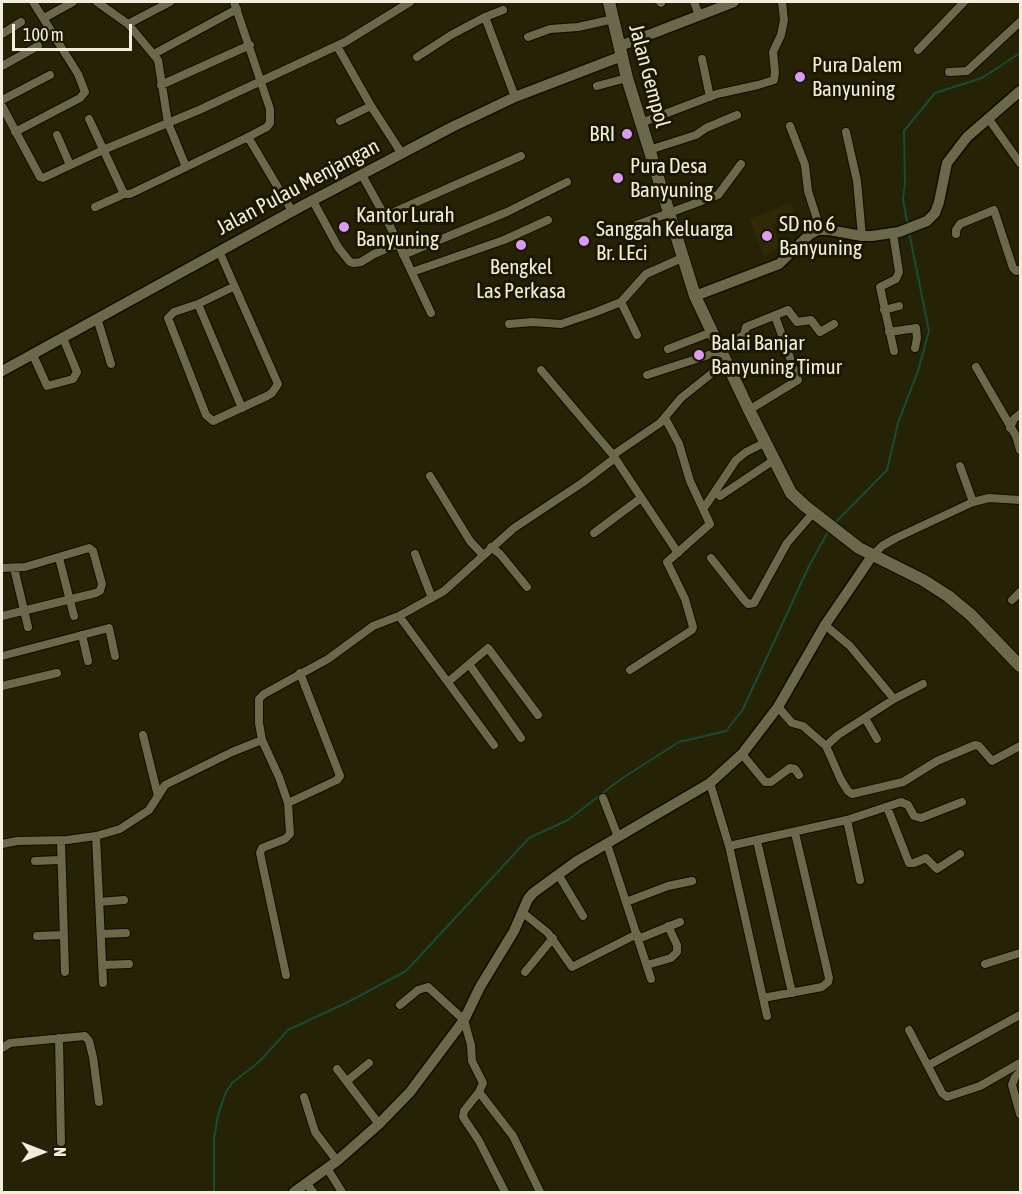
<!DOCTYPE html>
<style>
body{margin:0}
#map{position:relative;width:1022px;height:1194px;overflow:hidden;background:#252206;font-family:"Asap Condensed",sans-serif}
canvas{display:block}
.frame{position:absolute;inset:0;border:3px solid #f0efde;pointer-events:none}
.north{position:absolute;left:12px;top:1122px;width:60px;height:60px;-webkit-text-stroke:4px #1c1800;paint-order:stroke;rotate:90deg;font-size:16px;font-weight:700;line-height:24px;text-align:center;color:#f0efde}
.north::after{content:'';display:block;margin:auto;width:21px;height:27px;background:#f0efde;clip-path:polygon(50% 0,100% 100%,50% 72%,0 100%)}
.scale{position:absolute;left:12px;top:24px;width:120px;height:27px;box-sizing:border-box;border:3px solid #f0efde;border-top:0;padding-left:8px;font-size:18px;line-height:21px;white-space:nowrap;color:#f0efde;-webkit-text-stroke:4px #1c1800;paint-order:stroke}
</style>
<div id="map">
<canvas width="1022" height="1194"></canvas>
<div class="frame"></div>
<div class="north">N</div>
<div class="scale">100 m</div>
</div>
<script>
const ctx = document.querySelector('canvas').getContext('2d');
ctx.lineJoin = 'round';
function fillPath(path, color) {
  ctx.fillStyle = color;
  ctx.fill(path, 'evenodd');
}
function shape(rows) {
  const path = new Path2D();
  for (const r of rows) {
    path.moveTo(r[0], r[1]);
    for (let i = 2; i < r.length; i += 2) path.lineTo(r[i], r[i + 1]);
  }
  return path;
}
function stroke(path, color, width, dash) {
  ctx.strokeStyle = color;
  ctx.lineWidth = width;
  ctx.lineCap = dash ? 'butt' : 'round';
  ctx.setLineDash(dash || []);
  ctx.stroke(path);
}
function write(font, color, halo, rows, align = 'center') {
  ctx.font = font + ' "Asap Condensed",sans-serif';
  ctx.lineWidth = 6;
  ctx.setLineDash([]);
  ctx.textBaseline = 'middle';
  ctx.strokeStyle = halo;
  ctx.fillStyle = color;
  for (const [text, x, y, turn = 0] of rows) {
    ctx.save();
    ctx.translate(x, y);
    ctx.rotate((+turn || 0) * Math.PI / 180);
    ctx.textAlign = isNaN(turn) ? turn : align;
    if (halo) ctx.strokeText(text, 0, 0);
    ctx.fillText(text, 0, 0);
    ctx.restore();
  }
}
fillPath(shape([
 [791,203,795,214,772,224,782,249,764,256,749,219]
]), '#2f2a05');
stroke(shape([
 [908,226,903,200,905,182,904,131,935,93,982,78,1020,53],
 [835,523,887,470,898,423,918,371,929,331,909,232],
 [214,1192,214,1139,218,1115,225,1094,232,1083,260,1061,288,1030,348,1002,406,971,529,838,568,820,621,779,679,742,726,731,743,709,809,566,829,530]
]), '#164d36', 2);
const minor = shape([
 [97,2,128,24,158,60,168,123,186,167],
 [660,2,661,3],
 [694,2,699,15],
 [485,17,515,97],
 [44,18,73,2],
 [128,24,170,2],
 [2,34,21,22],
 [528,37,550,29,578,27,614,19],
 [337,46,371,106,402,154],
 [918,50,964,2],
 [154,54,237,9],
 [417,57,451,35,485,17,503,10],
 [702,59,710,97],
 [2,66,38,46],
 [949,72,967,71,1020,22],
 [161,85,250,45],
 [597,86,627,78],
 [2,100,50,75],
 [2,106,40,177,43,178,103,150,199,110,345,42,410,2],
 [988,118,1020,163],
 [89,119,124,194],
 [340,121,371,106],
 [641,123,717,94,758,85,774,80,775,72,773,52,781,35,784,20,782,2],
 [790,126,805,165,808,191,817,219,818,230],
 [15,132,80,98,85,92,78,74,33,2],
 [846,132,857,181,862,236],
 [57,135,70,165],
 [248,137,292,211],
 [649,150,696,135,706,128,737,115],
 [362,175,388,222,431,313],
 [313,201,338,247,350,262,354,263,361,262,374,254,398,244],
 [95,207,124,194,130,194,178,171,248,137,267,127,270,123,270,109,234,2],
 [385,216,521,156],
 [628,228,718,195,741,164],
 [893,233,899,272,896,279,880,287,894,351],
 [956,234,956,230,960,224,994,210,1013,268,1016,271,1020,270],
 [219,251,278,384,272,393,267,396,213,421,206,415,168,318,174,312,198,304,233,287],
 [403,255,507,212,567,182],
 [412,272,504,240,548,220],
 [621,302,637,335],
 [198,304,242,408],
 [884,310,899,306],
 [97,318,111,364],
 [509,324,532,322,561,324,596,312,621,302,646,274,682,258],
 [889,332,916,328,917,338,915,348],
 [720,347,744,335,746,327,788,310,797,322,811,320,820,332,834,324],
 [668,349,712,332],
 [33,355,47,386,73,379,77,372,63,338],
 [976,367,1016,436,1020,450],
 [541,370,613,455,678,553],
 [647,375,721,351],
 [749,410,798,380,775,316],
 [1010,428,1014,419,1020,414],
 [613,455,660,423,681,398,726,362],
 [960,466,973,502],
 [430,476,470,541,483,555],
 [720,496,774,460],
 [704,508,736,460,746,452,766,442],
 [594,533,641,498],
 [491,547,500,554,527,587],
 [415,554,432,598],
 [872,556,882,546,896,538,973,502,989,498,1020,500],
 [59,558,74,616],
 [711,558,745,601,748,604,754,603,787,543,813,513],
 [2,568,25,567,89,548,93,551,102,584,100,591,96,593,2,616],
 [14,568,28,627],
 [1012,600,1020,592],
 [399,616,494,745],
 [825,625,850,646,894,699],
 [82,635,88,661],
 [2,656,109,628,115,656],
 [469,664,521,738],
 [630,670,692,630,693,627,685,599,667,562,710,524,690,481,679,444,665,418],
 [448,682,488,648,538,715],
 [2,686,57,673],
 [778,707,792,723,803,726,826,746,841,780,848,791,852,794,903,782,937,761,975,745,979,746,992,761,1020,746],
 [865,718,877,739],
 [143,735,158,796],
 [826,746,838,735,894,699,923,684],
 [742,754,765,782,771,782,790,768,795,769,799,775],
 [710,783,729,846,767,1016],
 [603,798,618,837],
 [288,803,337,780,340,776,300,673],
 [887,807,909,863,914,863,926,858,937,869,960,854],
 [847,820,860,880],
 [96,836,103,983],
 [61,841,65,972],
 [757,841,792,993],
 [2,844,17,841,67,840,96,836,120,829,149,810,165,785,232,752,262,740],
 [607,844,651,979],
 [729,846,847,820,901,802,908,805,914,816,921,818,962,802],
 [35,861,61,860],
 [558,874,583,916],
 [99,902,124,900],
 [626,902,668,886,692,881],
 [522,912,548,933,572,967,637,934],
 [101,934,126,933],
 [37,936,64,935],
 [638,939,680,922],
 [985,964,1020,953],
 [102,965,129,964],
 [647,965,671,958,677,952,677,945,668,926],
 [525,972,553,938],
 [286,975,260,853,262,848,285,839,290,834,288,803,279,777,262,740,259,723,259,699,264,694,328,659,373,626,399,616,444,591,514,528,582,483,615,458],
 [763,998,822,987,828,982,829,978,795,833],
 [400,1005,418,990,428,987,464,1020,471,1045,472,1061,483,1083,479,1092,464,1111,463,1117,479,1141,505,1192],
 [909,1030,942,1093,947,1097,980,1086,1020,1063],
 [59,1038,61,1142],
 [2,1048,10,1043,85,1036,89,1041,93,1057,99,1102],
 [929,1065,1020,1015],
 [337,1069,379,1124],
 [1020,1072,1015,1077,1012,1085,1020,1114],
 [347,1081,369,1063],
 [479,1092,513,1136,540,1192],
 [304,1097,315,1132,337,1161],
 [327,1168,342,1192],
 [307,1184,313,1192]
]);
const tertiary = shape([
 [620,46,734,2],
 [695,296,779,264,809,235,818,230,829,230,862,236,872,236,899,232,927,221,935,213,939,202,947,163,967,137,1020,91],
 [2,371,300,207,452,127,515,97,622,56],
 [294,1192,337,1161,379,1124,410,1092,464,1020,480,987,514,931,528,899,533,893,577,861,710,783,742,754,778,707,825,625,872,556]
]);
const secondary = shape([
 [609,2,627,78,695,296,749,410,791,493,805,506,859,548,923,580,948,596,971,615,1020,666]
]);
stroke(minor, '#0e0b00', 10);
stroke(tertiary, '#0e0b00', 13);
stroke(secondary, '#0e0b00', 14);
stroke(minor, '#6c694b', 8);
stroke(tertiary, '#6c694b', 10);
stroke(secondary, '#6c694b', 12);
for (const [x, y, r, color] of [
 [800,77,6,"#da9af6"],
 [627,134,6,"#da9af6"],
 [618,178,6,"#da9af6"],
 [344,227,6,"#da9af6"],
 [767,236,6,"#da9af6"],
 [584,241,6,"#da9af6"],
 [521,245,6,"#da9af6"],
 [699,355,6,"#da9af6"]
]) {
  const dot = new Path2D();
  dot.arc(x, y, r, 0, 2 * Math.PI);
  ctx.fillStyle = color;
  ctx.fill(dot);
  stroke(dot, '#1c1800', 2);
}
write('21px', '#f0efde', '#1c1800', [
 ["Pura Dalem",812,65],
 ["Banyuning",812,89],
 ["BRI",615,134,"right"],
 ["Pura Desa",630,166],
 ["Banyuning",630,190],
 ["Kantor Lurah",356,215],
 ["Banyuning",356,239],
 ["SD no 6",779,224],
 ["Banyuning",779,248],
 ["Sanggah Keluarga",596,229],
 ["Br. LEci",596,253],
 ["Bengkel",521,267,"center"],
 ["Las Perkasa",521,291,"center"],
 ["Balai Banjar",711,343],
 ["Banyuning Timur",711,367]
], 'left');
write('21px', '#f0efde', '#1c1800', [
 ["Jalan Gempol",649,76,75],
 ["Jalan Pulau Menjangan",298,187,-28]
]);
</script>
